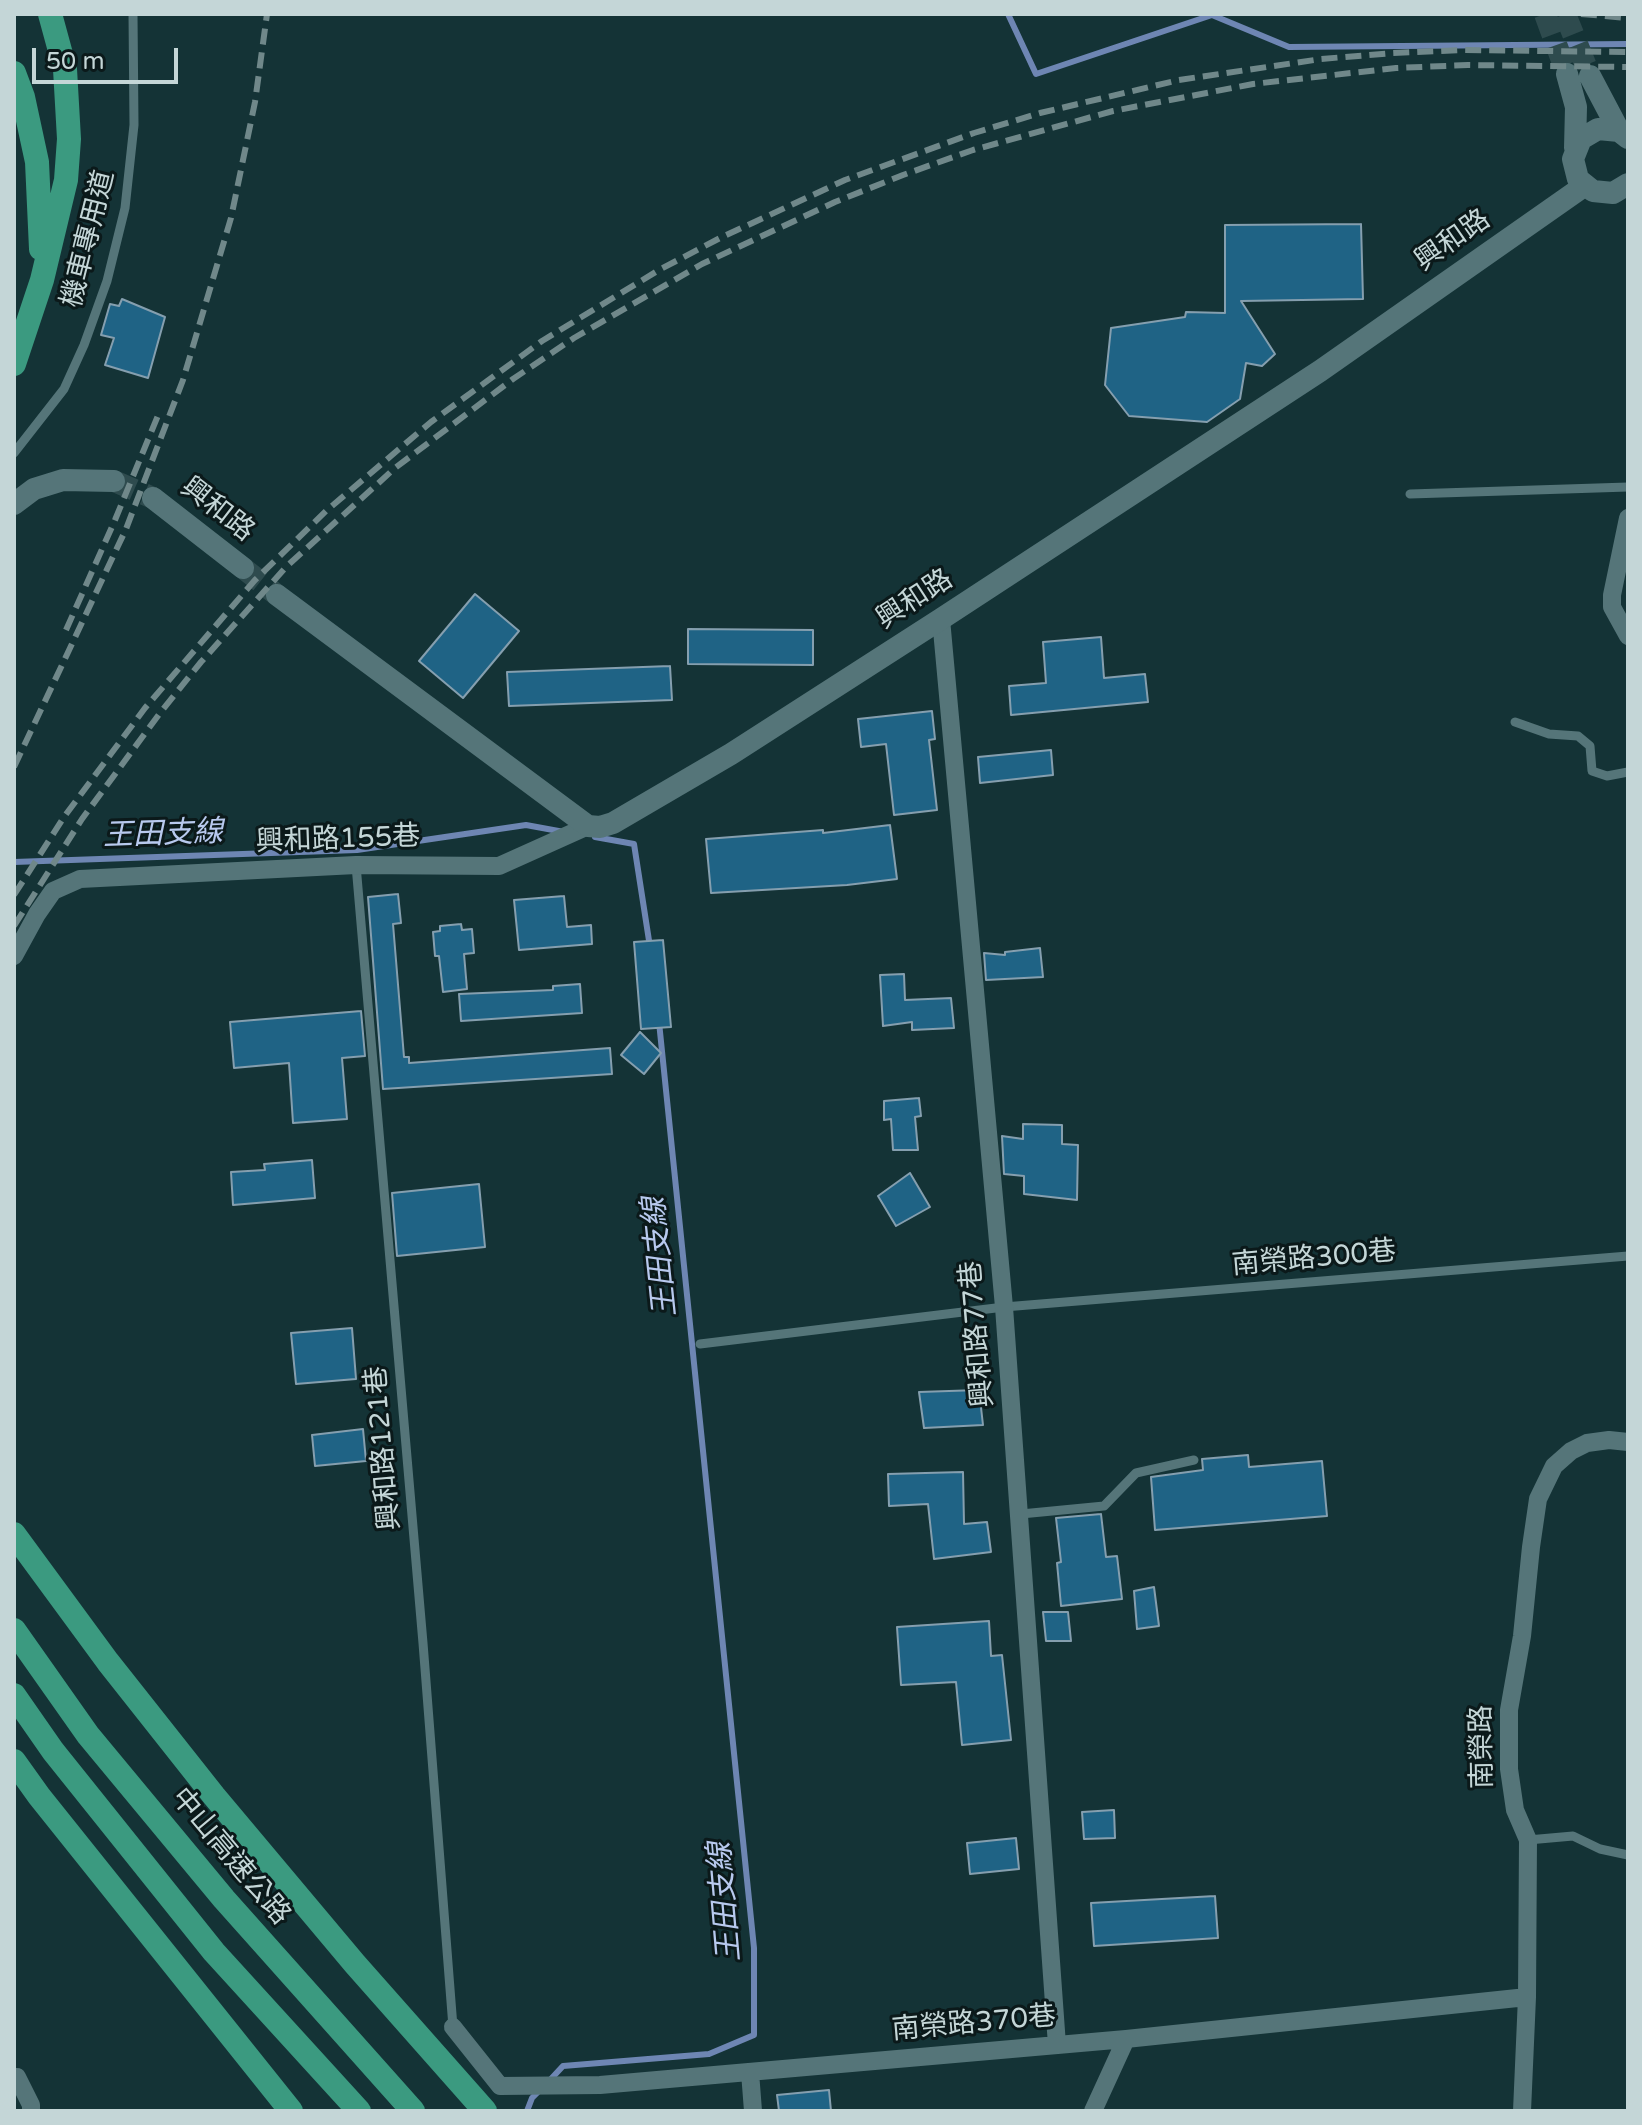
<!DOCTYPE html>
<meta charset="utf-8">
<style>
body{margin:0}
#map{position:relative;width:1642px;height:2125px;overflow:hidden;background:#143336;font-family:"Varela Round",sans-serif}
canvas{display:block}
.frame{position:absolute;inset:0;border:16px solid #c4d6d7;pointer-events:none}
.scale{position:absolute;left:32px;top:48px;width:146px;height:36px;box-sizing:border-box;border:4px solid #c4d6d7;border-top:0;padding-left:10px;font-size:24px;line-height:28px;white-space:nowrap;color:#c4d6d7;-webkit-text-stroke:6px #0b191a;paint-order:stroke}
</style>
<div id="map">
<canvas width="1642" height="2125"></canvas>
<div class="frame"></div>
<div class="scale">50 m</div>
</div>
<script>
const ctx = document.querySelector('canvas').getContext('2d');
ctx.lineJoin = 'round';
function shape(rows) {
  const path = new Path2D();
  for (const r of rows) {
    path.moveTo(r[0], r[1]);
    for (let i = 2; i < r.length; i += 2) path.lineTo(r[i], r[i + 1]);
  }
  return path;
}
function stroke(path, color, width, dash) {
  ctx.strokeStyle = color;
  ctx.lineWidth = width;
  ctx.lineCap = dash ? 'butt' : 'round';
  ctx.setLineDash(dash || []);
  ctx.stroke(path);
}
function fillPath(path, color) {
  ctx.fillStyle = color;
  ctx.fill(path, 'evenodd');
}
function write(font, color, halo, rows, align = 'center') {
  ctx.font = font + ' "Varela Round","Noto Sans TC",sans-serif';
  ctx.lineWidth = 6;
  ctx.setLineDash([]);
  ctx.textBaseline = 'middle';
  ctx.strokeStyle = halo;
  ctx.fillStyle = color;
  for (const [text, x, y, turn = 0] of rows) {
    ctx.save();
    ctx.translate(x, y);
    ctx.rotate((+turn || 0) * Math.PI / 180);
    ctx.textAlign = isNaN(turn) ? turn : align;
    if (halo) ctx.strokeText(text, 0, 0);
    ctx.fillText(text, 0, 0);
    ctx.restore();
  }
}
stroke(shape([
 [1008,14,1036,74,1212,15,1289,47,1628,44],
 [595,837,634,844,650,947],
 [14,862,357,850,526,825,564,832],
 [550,2080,563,2066,709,2054,754,2035,754,1948,659,1022],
 [527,2111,532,2098,539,2091]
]), '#6e86b3', 6);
const building = shape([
 [1361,224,1363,299,1241,301,1275,354,1262,366,1246,363,1240,399,1207,422,1129,416,1105,385,1111,328,1185,317,1186,312,1225,313,1225,225,1361,224],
 [122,299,165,317,148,378,105,365,114,338,101,335,110,304,119,306,122,299],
 [475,594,519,631,463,698,419,661,475,594],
 [688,629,813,630,813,665,688,664,688,629],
 [1101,637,1104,678,1145,674,1148,702,1011,715,1009,686,1046,683,1043,642,1101,637],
 [670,666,672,700,509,706,507,672,670,666],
 [932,711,935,739,929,740,937,810,894,815,886,744,861,747,858,719,932,711],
 [1051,750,1053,775,980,783,978,757,1051,750],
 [890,825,897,879,847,885,711,893,706,839,823,830,823,833,890,825],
 [398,894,401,923,393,924,404,1057,409,1057,409,1063,610,1048,612,1074,383,1089,368,897,398,894],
 [564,896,567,927,591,925,592,944,519,950,514,900,564,896],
 [461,924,462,930,472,929,474,953,464,954,467,989,443,992,439,956,435,956,433,932,440,931,440,926,461,924],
 [663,940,671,1027,641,1029,634,942,663,940],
 [1040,948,1043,977,986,980,984,953,1005,955,1005,952,1040,948],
 [904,974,905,1000,951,998,954,1028,912,1030,912,1022,883,1026,880,975,904,974],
 [580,984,582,1013,461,1021,459,994,553,990,553,986,580,984],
 [361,1011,365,1056,342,1058,347,1119,293,1123,289,1063,234,1068,230,1022,361,1011],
 [640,1032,661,1053,644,1074,621,1055,640,1032],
 [919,1098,921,1116,915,1117,918,1150,893,1150,891,1119,884,1120,884,1101,919,1098],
 [1023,1124,1062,1125,1062,1144,1078,1145,1077,1200,1024,1194,1024,1176,1004,1174,1002,1136,1023,1139,1023,1124],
 [312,1160,315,1198,233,1205,231,1172,265,1170,264,1164,312,1160],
 [910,1173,930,1207,896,1226,878,1196,910,1173],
 [479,1184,485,1247,397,1256,392,1193,479,1184],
 [352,1328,356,1379,296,1384,291,1333,352,1328],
 [979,1390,983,1425,924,1428,919,1392,979,1390],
 [363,1429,366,1461,315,1466,312,1435,363,1429],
 [1248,1455,1249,1467,1322,1461,1327,1516,1155,1530,1151,1477,1203,1470,1202,1459,1248,1455],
 [963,1472,964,1524,987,1522,991,1552,934,1559,928,1504,889,1506,888,1474,963,1472],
 [1101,1514,1106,1557,1117,1556,1122,1599,1061,1606,1057,1563,1061,1562,1056,1518,1101,1514],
 [1154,1587,1159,1626,1137,1629,1134,1591,1154,1587],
 [1043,1612,1068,1612,1071,1641,1046,1641,1043,1612],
 [989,1621,991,1656,1002,1655,1011,1740,962,1745,956,1682,901,1685,897,1627,989,1621],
 [1114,1810,1115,1838,1084,1839,1082,1812,1114,1810],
 [1016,1838,1019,1869,970,1874,967,1843,1016,1838],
 [1215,1896,1218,1938,1094,1946,1091,1903,1215,1896],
 [829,2090,831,2111,779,2111,777,2095,829,2090]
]);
fillPath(building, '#1f6385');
stroke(building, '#859faf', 2);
stroke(shape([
 [1545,14,1567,74],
 [1565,14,1590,76],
 [114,481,153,498],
 [243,568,277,595]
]), '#2e4b4e', 22, [22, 11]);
stroke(shape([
 [14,453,64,389,84,345,107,281,125,208,134,125,133,14],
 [1410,494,1628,487],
 [1515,722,1549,734,1578,736,1590,746,1592,771,1607,776,1628,772],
 [356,865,423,1643,453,2027],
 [700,1344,1004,1307,1628,1256],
 [1021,1514,1104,1506,1136,1473,1194,1460],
 [1528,1840,1573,1836,1600,1849,1628,1855]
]), '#557579', 9);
stroke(shape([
 [1628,518,1612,595,1612,607,1628,636],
 [941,619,1004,1307,1057,2045],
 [14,956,37,914,53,891,80,879,356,865,499,866,588,826],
 [453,2027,500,2086,600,2085,1126,2039,1527,1997],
 [750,2072,753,2111],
 [14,2077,17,2077,31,2105,31,2111],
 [1093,2111,1126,2039],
 [1522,2111,1527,1997,1528,1840,1515,1810,1509,1769,1509,1710,1522,1636,1531,1547,1538,1499,1554,1466,1571,1451,1587,1443,1609,1440,1628,1442]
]), '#557579', 18);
stroke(shape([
 [1567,74,1576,107,1575,148],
 [1590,76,1619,131],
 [1628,138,1619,131,1598,129,1581,139,1573,159,1578,179,1593,191,1613,193,1628,184],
 [153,498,243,568],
 [14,504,34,489,63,480,114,481],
 [277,595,588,826,600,827,613,823,731,754,941,619,1320,371,1584,186]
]), '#557579', 22);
stroke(shape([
 [14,73,23,97,37,162,41,249],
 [14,364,42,280,66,180,69,139,65,69,50,14],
 [14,1534,108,1662,214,1796,355,1964,485,2111],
 [14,1630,88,1735,224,1899,413,2111],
 [14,1695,53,1751,214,1952,359,2111],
 [14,1761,39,1796,291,2111]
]), '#3b9a80', 24);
stroke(shape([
 [1581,14,1628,18],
 [66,630,115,520,159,413],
 [14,767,126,529,183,380,231,218,255,102,267,14],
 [14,895,64,817,145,708,255,580,326,511,431,422,542,341,659,270,720,238,845,180,974,133,1040,113,1179,80,1321,59,1393,53,1465,50,1628,52],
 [14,926,82,819,160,713,201,662,286,567,395,468,513,379,574,338,702,264,835,202,903,175,973,150,1113,111,1253,84,1396,68,1468,65,1628,67]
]), '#70888a', 6, [16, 8]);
write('28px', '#c4d6d7', '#0b191a', [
 ["機車專用道",89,239,-76],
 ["興和路",1453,241,-35],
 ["興和路",217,510,38],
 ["興和路",915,600,-33],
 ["興和路155巷",338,840,-2],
 ["南榮路300巷",1314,1259,-5],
 ["興和路77巷",978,1334,-95],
 ["興和路121巷",384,1448,-95],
 ["南榮路",1483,1747,-91],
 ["中山高速公路",230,1857,50],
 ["南榮路370巷",974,2024,-5]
]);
write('italic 30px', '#b8c9ee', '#0b191a', [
 ["王田支線",163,835,-2],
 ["王田支線",661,1257,-96],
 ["王田支線",726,1902,-95]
]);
</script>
